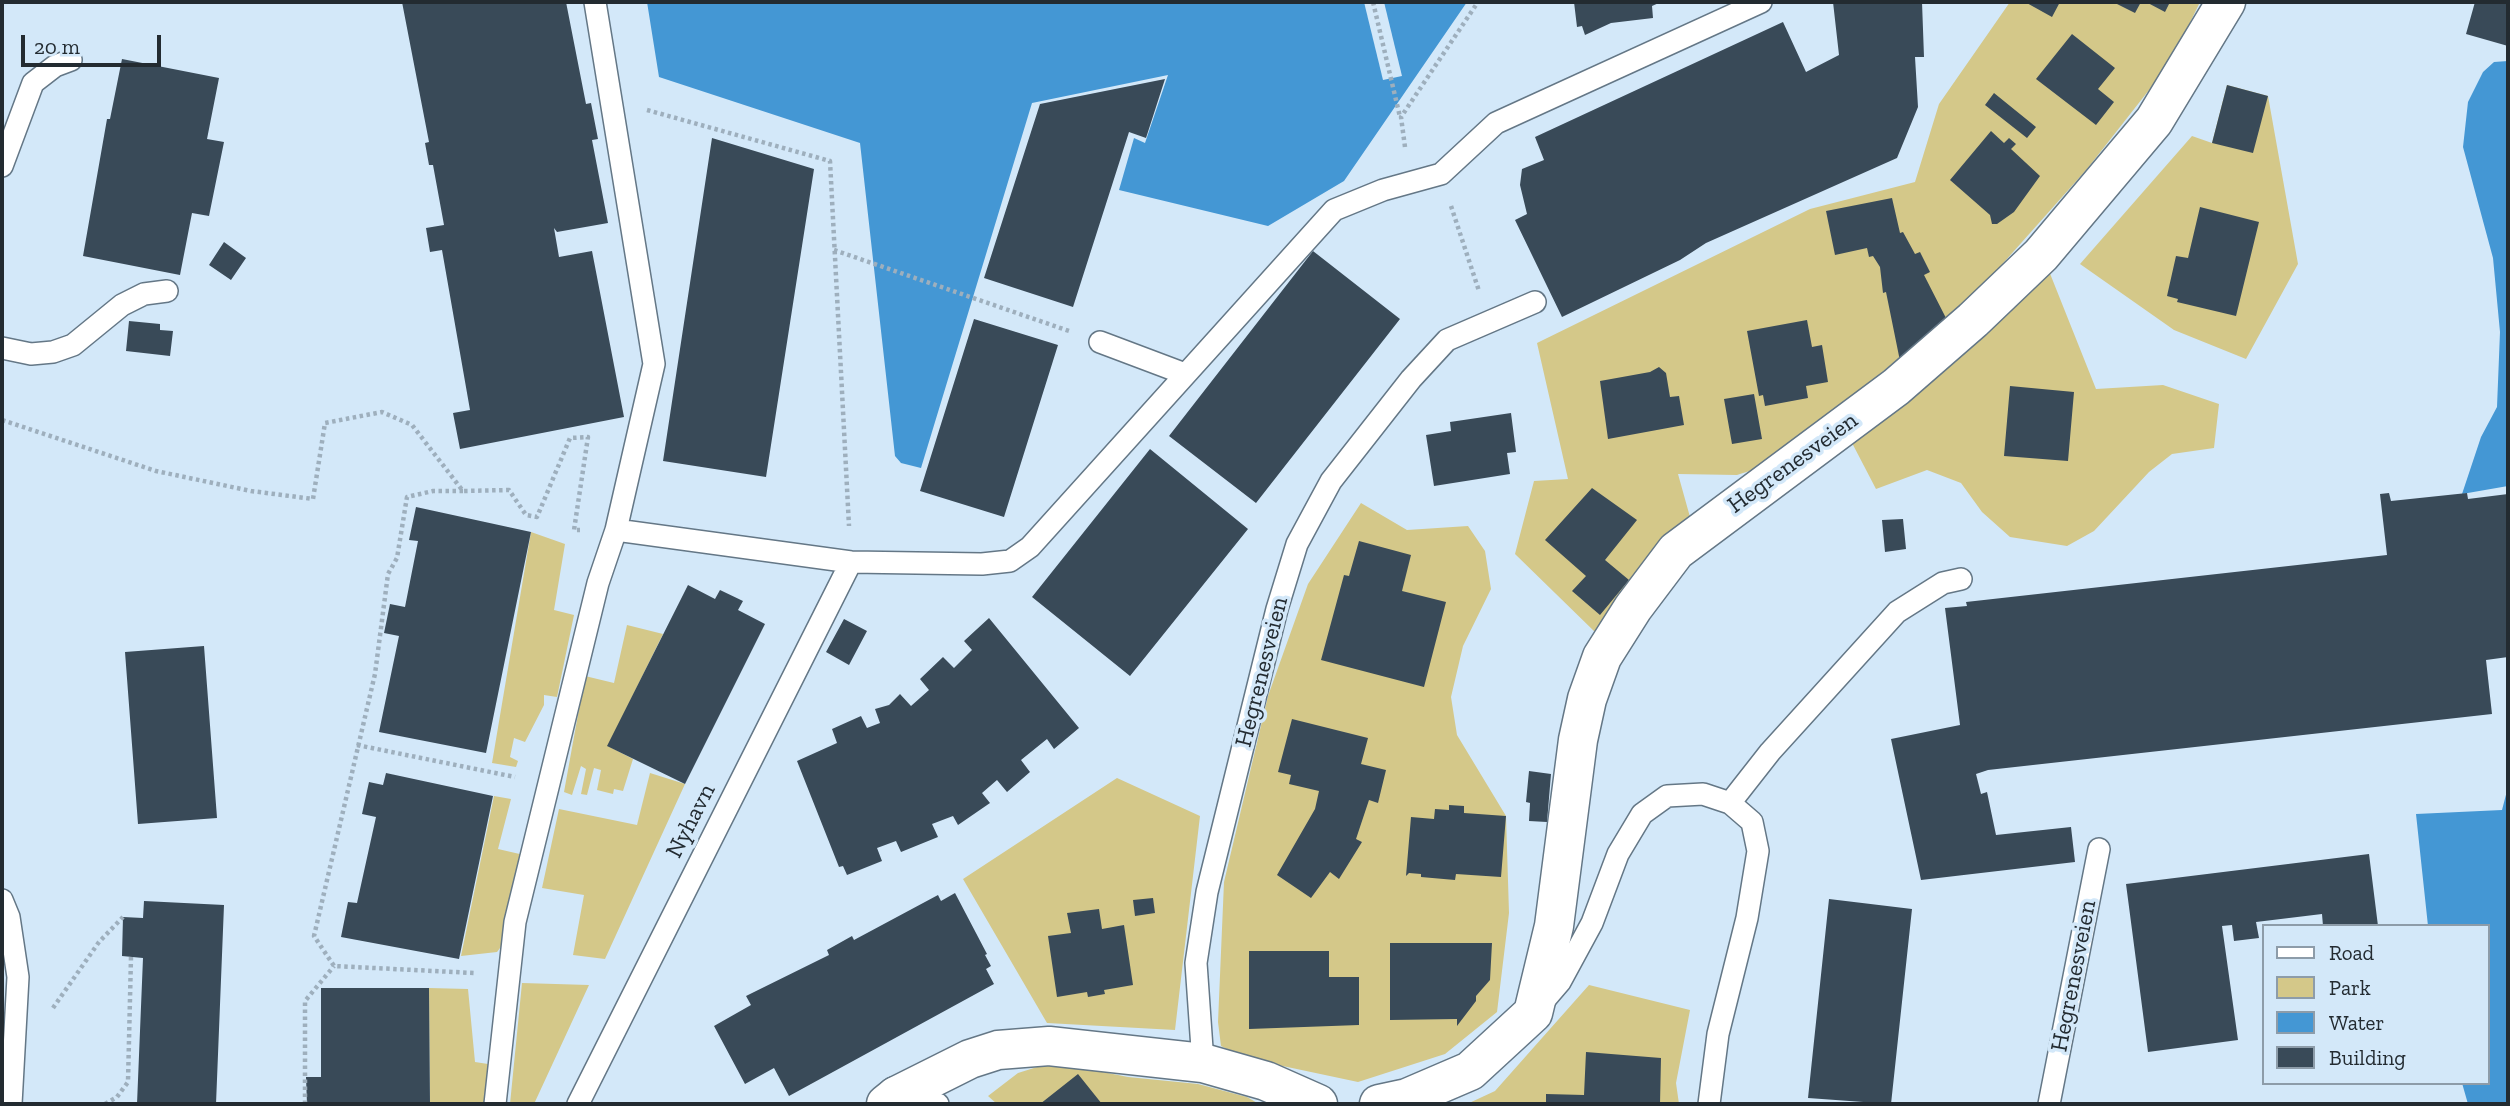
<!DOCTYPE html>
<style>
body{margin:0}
#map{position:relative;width:2510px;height:1106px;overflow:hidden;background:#d3e8f9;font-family:"Zilla Slab",serif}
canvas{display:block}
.frame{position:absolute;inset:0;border:4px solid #232b31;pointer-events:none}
.legend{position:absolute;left:2262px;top:924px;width:228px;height:161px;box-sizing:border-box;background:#d3e8f9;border:2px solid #8d9ca9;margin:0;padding:9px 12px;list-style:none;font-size:21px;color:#232b31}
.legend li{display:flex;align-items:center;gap:14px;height:35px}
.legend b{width:35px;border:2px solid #8d9ca9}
.scale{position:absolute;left:21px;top:35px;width:140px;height:32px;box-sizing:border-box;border:4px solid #232b31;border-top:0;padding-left:9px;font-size:21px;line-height:24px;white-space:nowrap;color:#232b31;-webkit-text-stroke:5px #d3e8f9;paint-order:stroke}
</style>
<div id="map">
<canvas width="2510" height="1106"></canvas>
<div class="frame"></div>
<ul class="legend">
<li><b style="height:9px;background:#fff"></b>Road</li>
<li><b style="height:19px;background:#d4c889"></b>Park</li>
<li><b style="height:19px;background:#4497d4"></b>Water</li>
<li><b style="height:19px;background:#394a58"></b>Building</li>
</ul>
<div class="scale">20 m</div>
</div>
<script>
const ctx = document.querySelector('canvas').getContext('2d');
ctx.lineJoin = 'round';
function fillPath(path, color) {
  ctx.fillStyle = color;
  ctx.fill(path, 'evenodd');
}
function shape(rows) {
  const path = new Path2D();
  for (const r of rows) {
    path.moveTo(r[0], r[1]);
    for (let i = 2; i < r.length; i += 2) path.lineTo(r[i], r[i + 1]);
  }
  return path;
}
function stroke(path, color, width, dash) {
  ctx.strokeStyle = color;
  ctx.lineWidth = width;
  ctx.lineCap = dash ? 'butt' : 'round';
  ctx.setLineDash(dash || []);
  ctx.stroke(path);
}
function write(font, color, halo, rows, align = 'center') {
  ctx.font = font + ' "Zilla Slab",serif';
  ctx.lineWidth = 7;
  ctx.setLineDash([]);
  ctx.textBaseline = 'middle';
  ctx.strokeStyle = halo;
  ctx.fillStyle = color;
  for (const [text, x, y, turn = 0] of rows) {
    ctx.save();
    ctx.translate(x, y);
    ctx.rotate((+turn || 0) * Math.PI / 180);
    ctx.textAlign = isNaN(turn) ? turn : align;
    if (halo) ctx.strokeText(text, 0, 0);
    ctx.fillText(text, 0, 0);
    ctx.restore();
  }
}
fillPath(shape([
 [2010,2,2200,2,2171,62,2087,169,1973,297,1771,464,1737,475,1678,474,1690,517,1596,633,1515,554,1534,481,1568,479,1537,343,1810,209,1915,182,1939,104],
 [2227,85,2268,96,2298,264,2246,359,2174,330,2080,264,2192,136,2212,143],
 [2047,266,2096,389,2163,385,2219,404,2214,448,2172,454,2149,472,2094,531,2067,546,2010,537,1982,512,1961,483,1927,470,1876,489,1851,441],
 [1361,503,1407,530,1468,526,1485,551,1491,589,1463,646,1451,697,1457,735,1506,816,1509,913,1497,1012,1445,1054,1358,1082,1245,1058,1221,1046,1218,1022,1224,882,1268,696,1308,584],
 [531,532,565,544,554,610,574,615,557,697,544,695,544,705,525,742,514,738,510,757,518,761,516,767,492,763],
 [627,625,663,634,608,746,633,759,623,791,614,789,613,794,597,790,601,770,594,768,587,795,581,794,586,769,581,766,572,795,564,792,585,676,614,683],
 [650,773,685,784,605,959,573,955,584,895,542,888,559,809,637,825],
 [1117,778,1200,816,1175,1030,1047,1023,963,879],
 [494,796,511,799,498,849,524,855,506,940,497,952,461,956],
 [522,983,589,985,534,1104,510,1104],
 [1589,985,1690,1010,1676,1083,1679,1104,1467,1104,1495,1091],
 [429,988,468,989,475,1062,488,1064,484,1104,430,1104],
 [1053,1062,1128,1077,1198,1084,1247,1097,1259,1104,997,1104,988,1096,1018,1073]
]), '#d4c889');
fillPath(shape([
 [647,2,1467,2,1344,181,1268,226,1119,190,1134,138,1145,143,1168,75,1032,103,921,468,901,463,895,456,860,143,659,77],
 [2508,61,2508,486,2462,494,2481,437,2497,407,2500,332,2493,258,2463,147,2468,102,2483,72,2494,62],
 [2508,787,2508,1104,2468,1104,2462,1083,2487,1083,2487,926,2428,926,2416,814,2502,810]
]), '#4497d4');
fillPath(shape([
 [1364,2,1384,2,1402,76,1383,80]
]), '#d3e8f9');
fillPath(shape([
 [402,2,566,2,586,104,591,103,598,139,592,140,608,223,557,232,554,228,559,257,592,251,624,417,460,449,453,413,470,410,442,250,430,252,426,228,444,225,433,165,429,165,425,143,429,142],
 [1574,2,1661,2,1652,6,1653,18,1611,23,1585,35,1582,26,1577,27],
 [1833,2,1922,2,1924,57,1915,57,1918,107,1897,158,1706,243,1680,260,1562,317,1515,220,1527,214,1520,185,1522,169,1544,160,1535,137,1783,22,1806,72,1839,55],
 [2025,2,2060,2,2052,17],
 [2113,2,2141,2,2135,13],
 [2146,2,2170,2,2165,12],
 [2475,2,2508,2,2508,46,2466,34],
 [2072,34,2115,68,2098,89,2114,102,2096,125,2036,79],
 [122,59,219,78,207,139,224,142,209,216,192,213,180,275,83,256,107,119,110,119],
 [1165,79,1146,138,1129,132,1073,307,984,278,1040,104],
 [2227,85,2268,96,2253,153,2212,143],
 [1994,93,2036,127,2027,138,1985,105],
 [1991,131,2004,143,2009,138,2016,144,2011,149,2040,176,2014,212,1997,224,1992,224,1990,215,1950,180],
 [712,138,814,169,766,477,663,461],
 [1892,198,1900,233,1903,232,1915,254,1920,252,1930,272,1924,275,1947,320,1900,361,1886,292,1883,293,1880,267,1873,256,1869,257,1867,248,1835,255,1826,211],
 [2200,207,2259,222,2236,316,2177,302,2178,299,2167,296,2176,256,2188,258],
 [224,242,246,258,231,280,209,265],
 [1313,251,1400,319,1256,503,1169,436],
 [974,319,1058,345,1004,517,920,491],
 [1807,320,1812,347,1822,345,1828,382,1806,386,1808,398,1765,406,1763,395,1759,396,1747,331],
 [129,321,160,324,160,330,173,331,170,356,126,351],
 [1659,367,1666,373,1670,397,1679,396,1684,425,1608,439,1600,381,1650,372],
 [2010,386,2074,392,2068,461,2004,456],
 [1754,394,1762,439,1732,444,1724,399],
 [1511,413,1516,452,1507,453,1510,474,1434,486,1426,435,1451,431,1450,422],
 [1150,449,1248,529,1130,676,1032,597],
 [1592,488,1637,520,1605,560,1629,580,1600,615,1572,591,1586,576,1545,540],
 [2389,493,2391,501,2467,493,2468,499,2508,494,2508,657,2486,660,2492,714,1988,770,1976,774,1981,794,1987,792,1996,835,2071,827,2075,862,1921,880,1891,739,1960,725,1945,608,1967,606,1966,602,2387,555,2380,494],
 [416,507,531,532,486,753,379,732,399,636,384,633,390,604,405,607,418,541,409,540],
 [1903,519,1906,549,1885,552,1882,520],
 [1359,541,1411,555,1402,591,1446,602,1424,687,1321,660,1344,575,1349,576],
 [688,585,715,599,720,590,743,601,738,610,765,624,685,784,607,746],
 [989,618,1079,728,1054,749,1047,739,1021,760,1030,772,1007,792,997,780,982,793,990,803,958,825,953,816,932,824,938,837,901,852,896,841,877,848,882,861,847,875,843,866,839,867,797,761,837,743,832,729,861,716,867,728,880,723,875,709,889,705,900,694,911,706,929,690,920,679,943,657,954,668,972,650,964,641],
 [844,619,867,631,849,665,826,652],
 [204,646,217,818,138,824,125,652],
 [1292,719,1368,738,1361,764,1386,770,1378,803,1369,800,1356,839,1362,842,1339,879,1330,872,1311,898,1277,875,1315,809,1319,791,1289,784,1291,775,1278,772],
 [1529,771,1551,774,1547,822,1529,821,1530,803,1526,802],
 [386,773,493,796,459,959,341,937,348,902,357,903,376,817,362,814,369,782,383,785],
 [1449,805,1464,806,1464,813,1506,816,1501,877,1456,874,1455,880,1421,877,1421,874,1409,873,1406,876,1411,817,1434,819,1435,809,1449,810],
 [2369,854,2378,926,2323,926,2322,914,2256,922,2259,938,2234,941,2232,925,2222,926,2238,1040,2148,1052,2126,884],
 [955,893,987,954,985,955,991,966,986,969,994,984,789,1096,774,1068,745,1084,714,1026,751,1005,746,996,829,955,827,950,852,936,854,940,938,895,941,901],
 [1153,898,1155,913,1135,916,1133,900],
 [1829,899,1912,909,1891,1104,1808,1098],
 [144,901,224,905,216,1104,137,1104,143,958,122,956,123,917,143,918],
 [1099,909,1102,929,1124,925,1133,985,1104,990,1105,994,1088,997,1087,992,1057,997,1048,936,1071,933,1067,913],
 [1390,943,1492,943,1490,980,1476,996,1476,1001,1457,1026,1457,1019,1390,1020],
 [1249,951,1329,951,1329,977,1359,977,1359,1025,1249,1029],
 [321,988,429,988,430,1104,307,1104,306,1077,321,1077],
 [1586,1052,1661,1058,1660,1104,1546,1104,1546,1094,1584,1095],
 [1078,1074,1102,1104,1040,1104]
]), '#394a58');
const service = shape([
 [2,166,33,83,55,66,71,60],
 [1100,342,1185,374],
 [2,348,31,354,53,352,73,345,122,305,144,294,167,291],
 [616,530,851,562,982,564,1010,561,1030,547,1334,210,1383,190,1441,174,1496,123,1761,2],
 [1730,803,1770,752,1897,612,1943,583,1961,579],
 [2,900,9,917,18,977,11,1104],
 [1542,1003,1560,982,1592,923,1618,854,1642,814,1667,796,1703,794,1730,803,1752,822,1758,851,1747,918,1718,1034,1709,1104],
 [1203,1063,1196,963,1207,892,1277,609,1297,544,1331,481,1411,379,1447,340,1535,302],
 [902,1097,938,1104],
 [495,1104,515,922,598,583,616,530,654,364,595,2],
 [578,1104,851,562],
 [2049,1104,2099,849]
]);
const minor = shape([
 [896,1096,970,1059,998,1050,1049,1046,1203,1063,1266,1081,1318,1104],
 [1379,1104,1407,1098,1470,1071,1533,1013,1554,926,1578,740,1587,699,1602,657,1633,608,1676,551,1896,387,1973,320,2041,255,2154,121,2226,2]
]);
const tertiary = shape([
 [886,1104,896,1096]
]);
stroke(service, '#647786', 24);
stroke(minor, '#647786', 41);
stroke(tertiary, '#647786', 41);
stroke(shape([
 [1373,2,1400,117],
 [647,110,830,161,849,526],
 [1405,147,1401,117,1478,2],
 [1451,206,1479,291],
 [834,250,1069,331],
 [2,420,156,471,251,491,313,499,325,423,382,412,412,425,463,491,509,490,526,515,537,517,570,438,588,437,574,530,580,530],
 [463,491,433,491,407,497,397,558,388,574,375,674,314,936,334,966,474,973,474,975],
 [357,745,515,777],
 [53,1008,99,942,123,917],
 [105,1104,117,1097,128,1082,131,957],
 [305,1104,305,1001,334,966]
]), '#9eafbd', 4.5, [3.5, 3.5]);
stroke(service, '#fff', 21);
stroke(minor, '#fff', 38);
stroke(tertiary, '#fff', 38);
write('24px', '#232b31', '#d3e8f9', [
 ["Hegrenesveien",1793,463,-36],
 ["Hegrenesveien",1262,672,-76],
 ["Nyhavn",691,821,-63],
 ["Hegrenesveien",2074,976,-79]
]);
</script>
